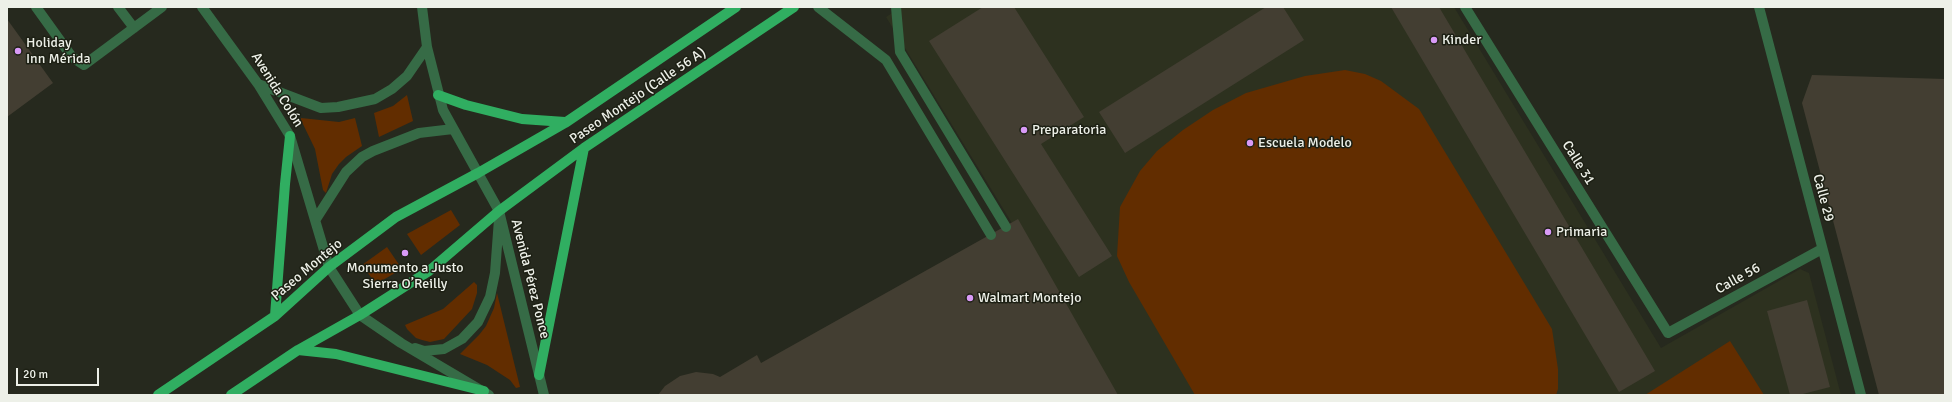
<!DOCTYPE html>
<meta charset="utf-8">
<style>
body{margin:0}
#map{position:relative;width:1952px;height:402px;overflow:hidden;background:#26291e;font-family:Signika,sans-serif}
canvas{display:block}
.frame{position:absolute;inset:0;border:8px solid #edf0e8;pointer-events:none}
.scale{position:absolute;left:16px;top:368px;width:83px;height:18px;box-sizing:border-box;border:2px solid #edf0e8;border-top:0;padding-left:5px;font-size:12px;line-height:14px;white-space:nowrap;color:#edf0e8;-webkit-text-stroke:3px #1d2014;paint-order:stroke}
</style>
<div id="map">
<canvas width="1952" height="402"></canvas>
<div class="frame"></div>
<div class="scale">20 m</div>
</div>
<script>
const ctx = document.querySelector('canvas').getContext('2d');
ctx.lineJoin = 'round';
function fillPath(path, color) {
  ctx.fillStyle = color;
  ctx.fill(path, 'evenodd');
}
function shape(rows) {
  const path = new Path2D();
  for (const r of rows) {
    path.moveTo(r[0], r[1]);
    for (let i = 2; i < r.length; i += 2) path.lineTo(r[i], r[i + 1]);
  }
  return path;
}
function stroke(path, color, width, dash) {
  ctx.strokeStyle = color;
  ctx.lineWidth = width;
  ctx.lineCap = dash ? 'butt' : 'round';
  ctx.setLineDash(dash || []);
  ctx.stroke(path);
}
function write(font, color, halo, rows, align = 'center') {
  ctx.font = font + ' Signika,sans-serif';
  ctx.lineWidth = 3;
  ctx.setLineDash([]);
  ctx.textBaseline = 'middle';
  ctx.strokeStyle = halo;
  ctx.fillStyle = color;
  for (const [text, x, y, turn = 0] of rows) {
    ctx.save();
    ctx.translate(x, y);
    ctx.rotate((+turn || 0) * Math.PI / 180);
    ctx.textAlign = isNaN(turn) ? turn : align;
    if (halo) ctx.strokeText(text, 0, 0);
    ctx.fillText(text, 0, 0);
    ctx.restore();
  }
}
fillPath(shape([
 [901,7,1454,7,1661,348,1800,269,1809,273,1841,395,1117,395,886,17]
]), '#2d311f');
fillPath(shape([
 [1345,70,1365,74,1381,81,1419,109,1552,329,1558,369,1558,389,1556,395,1195,395,1129,282,1117,256,1120,207,1140,171,1157,151,1183,130,1213,110,1246,93,1305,76],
 [407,95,413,121,379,137,374,113,393,106],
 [301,118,339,122,355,118,362,146,346,157,339,164,332,174,326,193,323,190,315,149,301,120],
 [451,210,460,225,421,255,407,234],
 [387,247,402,269,376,284,362,265],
 [474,282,477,285,477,293,472,309,444,339,430,342,422,340,416,338,407,329,405,325,443,309],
 [497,293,520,387,516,388,510,380,487,365,460,354,479,335,486,326,494,308],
 [1730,341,1764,395,1645,395]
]), '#622d00');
fillPath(shape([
 [983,7,1014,7,1084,117,1041,144,1112,256,1079,277,929,41],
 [1266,7,1283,7,1304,40,1125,153,1099,112],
 [1391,7,1439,7,1655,371,1619,392],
 [7,19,53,83,7,117],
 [1812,75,1945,79,1945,395,1879,395,1802,103],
 [1018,219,1118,395,658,395,665,386,680,376,696,372,713,374,720,377,757,355,761,363],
 [1807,300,1830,387,1799,395,1790,395,1767,311]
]), '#433e32');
stroke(shape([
 [36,7,72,57,84,65,162,7],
 [118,7,134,28],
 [202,7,258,84,290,136,329,267,360,315,401,343,489,395],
 [422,7,427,47,443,110,499,211,544,395],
 [818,7,886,60,991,235],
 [896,7,900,52,1006,227],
 [1465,7,1668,333,1822,249],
 [1759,7,1861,395],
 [258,84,321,108,338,107,375,99,392,89,407,76,427,47],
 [316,219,346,172,362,157,373,151,419,133,453,129],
 [415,348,424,351,444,349,462,339,478,322,490,297,495,273,499,219]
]), '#366b46', 10);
stroke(shape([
 [438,95,466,105,522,119,565,122],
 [275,316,285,184,290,136],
 [298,350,336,354,484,391],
 [539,375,584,148],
 [158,395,275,316,329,267,396,217,478,173,565,123,736,7],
 [231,395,298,350,360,315,429,271,499,211,584,148,794,7]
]), '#30ae61', 10);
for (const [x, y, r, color] of [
 [1434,40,4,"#d99af7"],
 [18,51,4,"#d99af7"],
 [1024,130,4,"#d99af7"],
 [1250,143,4,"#d99af7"],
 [1548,232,4,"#d99af7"],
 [405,253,4,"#d99af7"],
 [970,298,4,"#d99af7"]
]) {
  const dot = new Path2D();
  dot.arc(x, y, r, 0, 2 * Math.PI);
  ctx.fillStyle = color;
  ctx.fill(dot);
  stroke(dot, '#1d2014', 1.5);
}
write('14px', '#edf0e8', '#1d2014', [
 ["Kinder",1442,40],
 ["Holiday",26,43],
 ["Inn Mérida",26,59],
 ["Preparatoria",1032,130],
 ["Escuela Modelo",1258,143],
 ["Primaria",1556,232],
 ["Monumento a Justo",405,268,"center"],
 ["Sierra O’Reilly",405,284,"center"],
 ["Walmart Montejo",978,298]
], 'left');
write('14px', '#edf0e8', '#1d2014', [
 ["Avenida Colón",277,90,58],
 ["Paseo Montejo (Calle 56 A)",638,96,-34],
 ["Calle 31",1578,163,58],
 ["Calle 29",1823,198,75],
 ["Paseo Montejo",307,270,-40],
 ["Avenida Pérez Ponce",530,279,76],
 ["Calle 56",1738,279,-29]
]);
</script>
